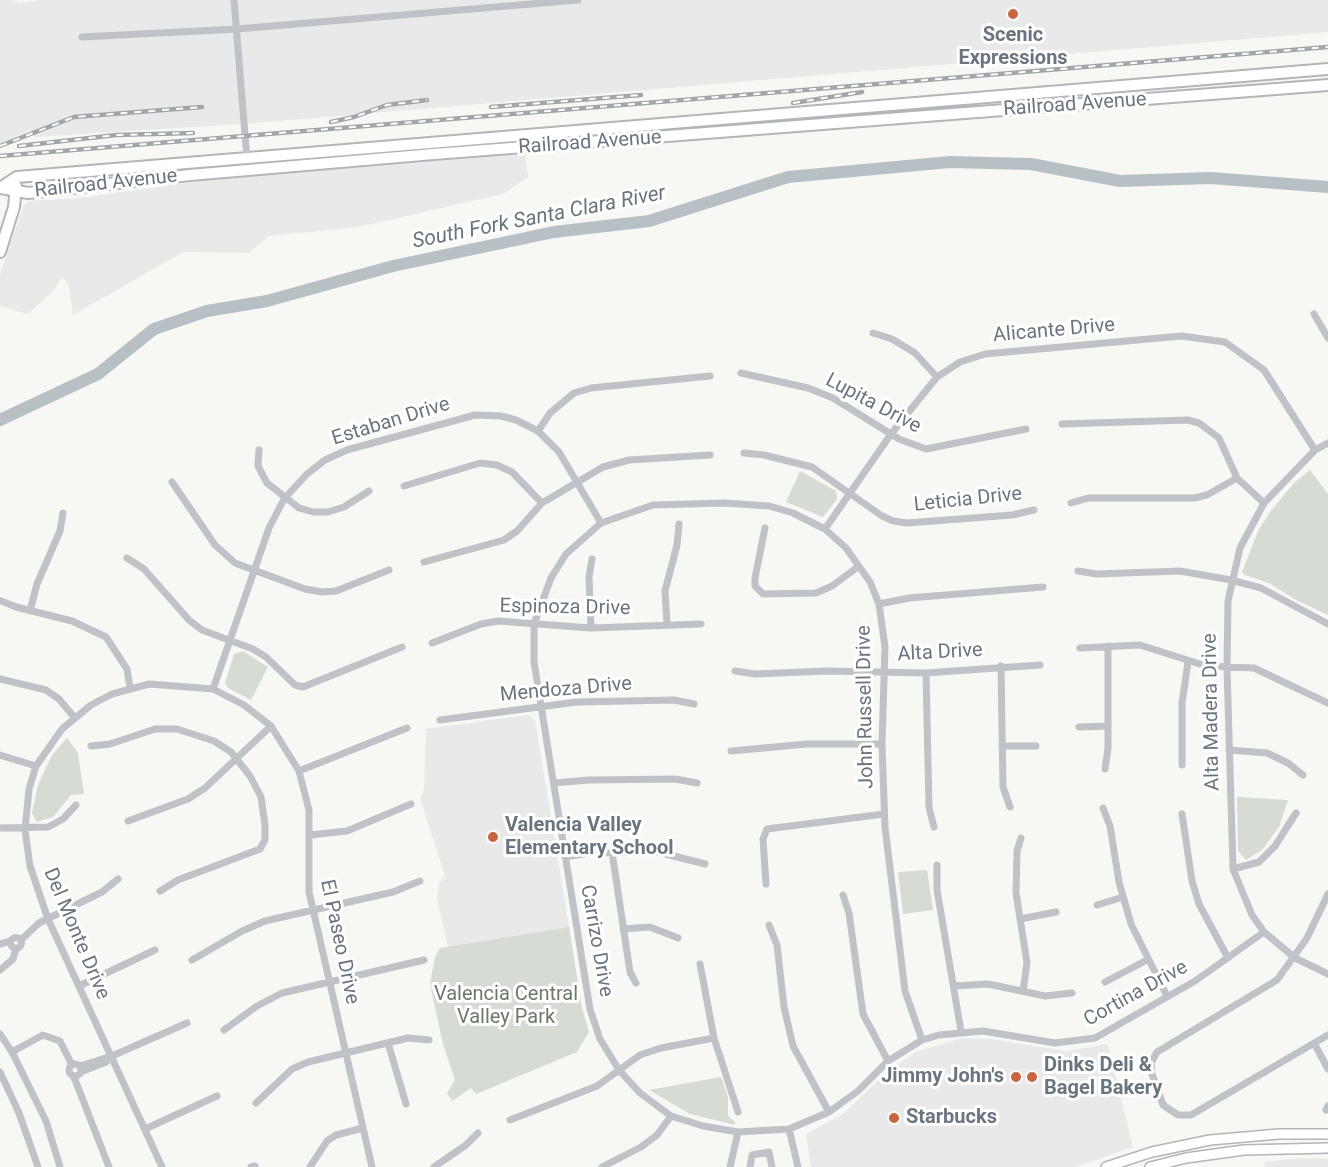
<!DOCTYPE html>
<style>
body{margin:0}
canvas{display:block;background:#f7f7f4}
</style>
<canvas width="1328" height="1167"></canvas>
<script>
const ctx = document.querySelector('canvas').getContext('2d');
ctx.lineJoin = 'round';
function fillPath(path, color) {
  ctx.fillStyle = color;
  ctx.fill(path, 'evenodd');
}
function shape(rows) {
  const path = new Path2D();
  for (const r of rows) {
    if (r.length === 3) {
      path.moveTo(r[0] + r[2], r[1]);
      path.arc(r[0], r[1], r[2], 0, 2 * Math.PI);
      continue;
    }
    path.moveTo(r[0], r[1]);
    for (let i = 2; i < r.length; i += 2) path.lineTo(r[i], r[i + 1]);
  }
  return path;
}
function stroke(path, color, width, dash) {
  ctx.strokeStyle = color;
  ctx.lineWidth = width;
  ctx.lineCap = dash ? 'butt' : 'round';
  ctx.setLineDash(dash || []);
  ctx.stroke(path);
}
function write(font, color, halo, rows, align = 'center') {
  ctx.font = font + ' Roboto,sans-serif';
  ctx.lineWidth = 6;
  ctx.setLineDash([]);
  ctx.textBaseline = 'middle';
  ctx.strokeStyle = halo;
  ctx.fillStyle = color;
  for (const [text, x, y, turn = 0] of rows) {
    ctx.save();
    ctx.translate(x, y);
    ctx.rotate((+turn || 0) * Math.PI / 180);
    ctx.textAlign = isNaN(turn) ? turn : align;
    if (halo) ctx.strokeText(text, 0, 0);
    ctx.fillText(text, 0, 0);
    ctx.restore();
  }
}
fillPath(shape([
 [0,0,13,0,19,3,42,0,1328,0,1328,32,255,123,35,137,31,130,0,143],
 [525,154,528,177,503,194,358,227,269,236,249,253,183,252,73,315,69,285,62,277,54,290,28,314,0,306,0,275,23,207,28,201,81,198,207,180],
 [528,715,535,720,569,927,448,947,437,899,439,883,445,876,420,798,424,790,426,729],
 [962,1038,991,1039,1066,1051,1108,1044,1133,1147,1076,1167,811,1167,806,1134,843,1114,887,1072,916,1052],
 [1298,1158,1328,1159,1328,1167,1265,1167,1264,1162]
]), '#e8e9e8');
fillPath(shape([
 [1310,470,1328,494,1328,615,1296,600,1269,583,1245,575,1242,572,1259,529,1270,512,1294,483],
 [800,471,836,491,837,499,823,517,786,502],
 [243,651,268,667,251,700,228,688,225,683,234,654],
 [67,738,78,753,84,794,71,795,53,817,37,822,32,813,38,785,52,755],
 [1237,797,1288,800,1279,827,1262,850,1246,860,1238,851],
 [927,870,933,910,903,914,898,872],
 [569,927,582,1008,589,1032,577,1052,476,1094,471,1088,452,1101,447,1093,455,1080,443,1044,430,984,435,957,440,948],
 [721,1077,728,1097,728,1116,735,1122,735,1125,690,1114,649,1090]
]), '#d6dbd4');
stroke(shape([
 [0,420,98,374,154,329,207,311,267,301,393,266,554,232,649,221,788,177,950,162,1031,164,1120,181,1211,178,1328,187]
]), '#b7c1c5', 12);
const secondary = shape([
 [1106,1167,1152,1152,1210,1140,1279,1134,1328,1134],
 [1150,1167,1186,1158,1244,1150,1328,1148]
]);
const primary = shape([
 [0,188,17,177,1328,69],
 [0,188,28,193,190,175,434,154,1328,85],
 [0,252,14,207,16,186]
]);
stroke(secondary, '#b1b6ba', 12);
stroke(primary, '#b2b6ba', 14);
stroke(shape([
 [234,0,247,159],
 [82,37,237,29,578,0],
 [1314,314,1328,338],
 [873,333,892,339,915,353,937,377],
 [741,373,808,388,833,398,899,439,926,449,1026,429],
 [1062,424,1188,420,1199,423,1219,438,1237,478,1264,503],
 [538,431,550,413,574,393,591,388,710,376],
 [1328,443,1315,450,1264,503,1240,548,1228,601,1227,668,1233,869,1252,915,1264,932,1295,958,1328,974],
 [259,450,258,466,267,483,299,508,313,512,328,512,344,507,369,491],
 [744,453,764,455,812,467,882,516,893,521,907,523,1012,515,1034,510],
 [172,482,215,545,235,563,305,589,322,592,336,591,389,570],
 [404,486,480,463,497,465,512,472,542,503],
 [1071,503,1088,498,1194,498,1207,495,1237,478],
 [765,528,755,578,755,586,763,594,816,593,832,586,859,566],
 [825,529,891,434,937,377,960,362,985,354,1181,336,1225,342,1264,370,1315,450],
 [127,558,144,569,189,620,202,630,253,649,266,657,295,685,303,687,402,647],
 [424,562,504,540,517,531,542,503,603,467,629,460,710,455],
 [1078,571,1097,574,1180,571,1231,580,1261,588,1328,624],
 [1,601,16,607,72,621,106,637,127,669,130,688],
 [879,604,909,598,1043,587],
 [30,611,37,584,60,531,63,513],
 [667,624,665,591,677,545,679,524],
 [591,628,589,577,592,559],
 [432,643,481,624,498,621,591,628,701,624],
 [1080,648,1140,645,1206,666,1254,668,1328,703],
 [1001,666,1003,787,1010,807],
 [735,671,755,674,826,671,926,673,1040,665],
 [926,673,929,807,934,827],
 [0,679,46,690,59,699,74,717],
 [213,689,269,528,284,499,307,474,325,460,347,450,475,415,501,416,516,420,538,431,559,452,601,523],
 [440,720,577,702,674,700,694,704],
 [1079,727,1108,726],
 [91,746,110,744,155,729,177,729,214,741,231,752,250,776,261,797,265,825,265,840,260,849,178,880,160,891],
 [1002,746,1036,746],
 [1229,750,1267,753,1288,763,1303,775],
 [731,751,807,744,882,744],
 [0,755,36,766],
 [1182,765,1182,703,1188,662],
 [1105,769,1108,748,1108,646],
 [299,771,407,728],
 [554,783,589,780,675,779,697,783],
 [1103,808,1110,826,1119,882,1131,924,1167,996],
 [1182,814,1192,881,1199,904,1228,958],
 [128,821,188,799,205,788,271,726],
 [0,828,48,827,63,819,76,805],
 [310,835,347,831,411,804],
 [1021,838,1017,851,1016,893,1027,963,1023,991],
 [612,852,630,972,636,983],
 [565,857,589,853,658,852,705,864],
 [937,865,937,890,961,1031],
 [1233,869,1259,862,1275,846,1296,813],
 [766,884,763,839,767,829,884,814],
 [1328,894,1307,938,1277,980,1157,1052,1151,1063,1152,1074,1163,1105,1178,1115,1191,1115,1328,1035],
 [843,895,849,913,863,1014,888,1061],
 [1097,905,1123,897],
 [1020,919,1056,912],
 [769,925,777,945,784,1007,793,1046,829,1112],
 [623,929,650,927,678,938],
 [16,943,5.5],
 [21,940,39,923,102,892,118,879],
 [0,944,11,941],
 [192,960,242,931,265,921,393,892,420,881],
 [700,964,714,1038,738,1112],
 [0,970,13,959,16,948],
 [1105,982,1147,960],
 [79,986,155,950],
 [954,986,988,984,1045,996,1072,993],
 [224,1030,257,1006,282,993,424,960],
 [0,1034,12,1052,46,1121,60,1167],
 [922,1040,905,991,885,827,882,744,885,647,879,604,870,582,846,548,825,529,793,513,769,506,724,503,653,505,601,523,566,554,551,578,534,624,534,662,590,1009,600,1039,619,1070,640,1093,671,1116,703,1126,738,1132,789,1129,829,1112,858,1091,888,1061,922,1040,939,1035,983,1031,1055,1043,1095,1038,1195,981,1264,932],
 [388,1043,406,1104],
 [1314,1043,1328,1069],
 [12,1052,43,1035,60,1041,72,1065],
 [75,1070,6],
 [80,1066,112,1056,187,1023],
 [0,1072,19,1113,38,1167],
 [81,1072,106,1062,112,1056],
 [74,1077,109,1167],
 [256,1103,292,1069,308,1062,408,1038,429,1040],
 [1326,1110,1328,1106],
 [510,1120,597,1086,640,1055,661,1048,714,1038],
 [145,1129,217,1096],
 [789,1129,798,1167],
 [162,1167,48,919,30,866,25,830,29,789,36,766,62,729,91,705,112,694,149,684,213,689,244,705,271,726,299,771,309,810,309,892,372,1167],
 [251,1167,255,1166],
 [310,1167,327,1141,336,1135,363,1128],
 [434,1167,466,1145,478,1133],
 [602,1167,641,1147,657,1135,671,1116],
 [730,1167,738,1132],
 [750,1167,752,1155,769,1152,772,1167]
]), '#bfc2c6', 7);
stroke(secondary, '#fff', 9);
stroke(primary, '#fff', 10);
const rail = shape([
 [793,103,862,92],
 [491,107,641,95],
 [331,122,354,117,387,105,427,100],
 [0,146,74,117,202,107],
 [19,146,116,135,193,133],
 [0,156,1328,47]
]);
stroke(rail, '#a1a6ab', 4.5);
stroke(rail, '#fff', 2, [7]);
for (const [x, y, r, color] of [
 [1013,14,6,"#cf633c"],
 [493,837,6,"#cf633c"],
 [1016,1077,6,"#cf633c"],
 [1032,1077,6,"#cf633c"],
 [894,1118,6,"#cf633c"]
]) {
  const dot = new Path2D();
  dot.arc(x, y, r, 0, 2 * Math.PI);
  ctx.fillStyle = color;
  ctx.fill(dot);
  stroke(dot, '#fff', 2);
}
write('bold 20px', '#697682', '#fff', [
 ["Scenic",1013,36,"center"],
 ["Expressions",1013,59,"center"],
 ["Valencia Valley",505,826],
 ["Elementary School",505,849],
 ["Dinks Deli &",1044,1066],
 ["Bagel Bakery",1044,1089],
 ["Jimmy John's",1004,1077,"right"],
 ["Starbucks",906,1118]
], 'left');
write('20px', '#697682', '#fff', [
 ["Railroad Avenue",1075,105,-4],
 ["Railroad Avenue",590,143,-4],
 ["Railroad Avenue",106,184,-6],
 ["Alicante Drive",1054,331,-5],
 ["Lupita Drive",873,404,28],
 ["Estaban Drive",391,422,-17],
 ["Leticia Drive",968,500,-6],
 ["Espinoza Drive",565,608,1],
 ["Alta Drive",940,653,-3],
 ["Mendoza Drive",566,690,-5],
 ["John Russell Drive",866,707,-91],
 ["Alta Madera Drive",1212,712,-91],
 ["Del Monte Drive",76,934,67],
 ["Carrizo Drive",596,941,80],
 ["El Paseo Drive",339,942,78],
 ["Cortina Drive",1136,994,-29]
]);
write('20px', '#6b7a67', '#fff', [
 ["Valencia Central",506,995],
 ["Valley Park",506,1018]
]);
write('italic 21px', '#65777e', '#fff', [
 ["South Fork Santa Clara River",539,218,-11]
]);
</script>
